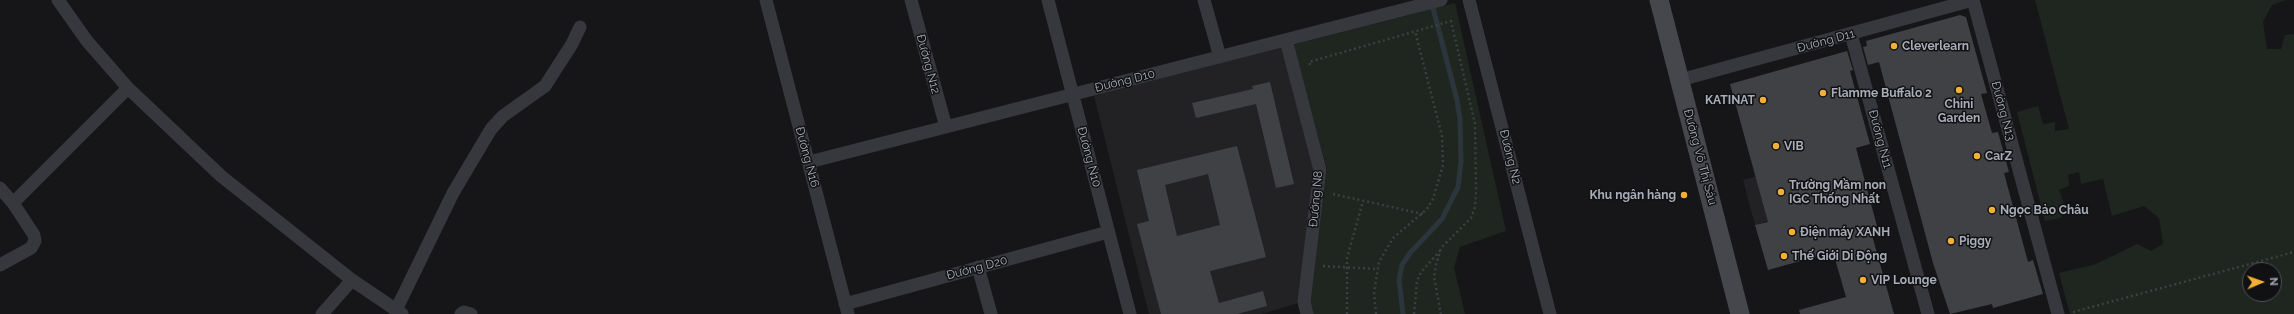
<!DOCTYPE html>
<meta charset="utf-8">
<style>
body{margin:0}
#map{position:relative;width:2294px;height:314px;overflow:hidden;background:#161618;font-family:Raleway,sans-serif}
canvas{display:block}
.north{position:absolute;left:2242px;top:262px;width:40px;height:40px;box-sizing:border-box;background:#111113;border:1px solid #4d4f55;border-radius:50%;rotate:88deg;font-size:11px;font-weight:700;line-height:16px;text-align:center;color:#a8adb8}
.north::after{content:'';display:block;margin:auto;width:14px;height:18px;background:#f2b134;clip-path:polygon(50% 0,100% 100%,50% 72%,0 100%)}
</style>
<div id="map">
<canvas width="2294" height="314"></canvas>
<div class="north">N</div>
</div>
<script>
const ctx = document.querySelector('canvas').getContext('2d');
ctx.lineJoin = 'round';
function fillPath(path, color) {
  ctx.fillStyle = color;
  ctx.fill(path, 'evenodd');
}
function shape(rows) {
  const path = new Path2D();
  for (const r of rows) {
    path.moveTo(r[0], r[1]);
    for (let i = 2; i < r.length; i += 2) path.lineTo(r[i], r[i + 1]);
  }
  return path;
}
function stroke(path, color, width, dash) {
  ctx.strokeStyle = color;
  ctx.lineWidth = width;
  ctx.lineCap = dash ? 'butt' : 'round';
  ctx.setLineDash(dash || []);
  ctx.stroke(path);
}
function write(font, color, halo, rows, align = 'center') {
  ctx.font = font + ' Raleway,sans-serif';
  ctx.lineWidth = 3;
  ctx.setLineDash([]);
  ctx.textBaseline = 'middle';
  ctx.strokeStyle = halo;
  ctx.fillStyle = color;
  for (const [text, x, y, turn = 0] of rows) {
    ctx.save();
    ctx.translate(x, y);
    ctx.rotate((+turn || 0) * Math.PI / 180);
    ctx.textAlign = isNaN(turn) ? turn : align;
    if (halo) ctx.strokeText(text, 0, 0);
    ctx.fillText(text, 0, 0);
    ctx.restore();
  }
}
fillPath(shape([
 [1282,46,1314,171,1298,303,1262,314,1149,314,1094,96],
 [1808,162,1821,207,1755,225,1743,180]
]), '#222225');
fillPath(shape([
 [2035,0,2286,0,2272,5,2263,22,2267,49,2281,49,2285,35,2294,34,2294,314,2070,314,2059,273,2096,264,2137,244,2151,251,2163,244,2159,218,2144,206,2112,216,2103,179,2081,184,2079,172,2068,175,2069,186,2059,190,2066,209,2061,218,2045,221,2017,112,2038,106,2043,124,2055,122,2055,131,2069,129],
 [2250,270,2274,270,2274,294,2250,294],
 [1455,3,1506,231,1460,247,1454,268,1465,314,1313,314,1310,302,1327,169,1293,45]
]), '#1e261f');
stroke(shape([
 [1403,314,1399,280,1402,265,1410,253,1442,219,1458,187,1461,162,1460,119,1457,100,1432,4]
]), '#2c353c', 5);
fillPath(shape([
 [1960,15,1966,17,1987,93,1981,94,1992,133,1998,132,2009,172,2004,173,2028,262,2033,260,2043,294,1993,308,1992,304,1950,314,1933,263,1879,62,1868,65,1863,47,1867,46,1866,41],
 [1847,51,1853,70,1850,71,1870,144,1856,148,1877,226,1870,228,1894,314,1800,314,1799,310,1846,297,1833,252,1768,270,1755,225,1768,222,1730,84],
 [1270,82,1294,184,1276,188,1256,104,1196,118,1192,103,1253,89,1252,86],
 [1237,146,1266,257,1210,271,1219,303,1263,291,1267,306,1237,314,1161,314,1137,224,1149,221,1137,170],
 [1208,174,1220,225,1177,236,1165,185]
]), '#404145');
stroke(shape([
 [1310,65,1309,62,1451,21,1475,124,1476,191,1475,207,1471,218,1441,248,1436,265,1434,277,1441,314],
 [1333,194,1423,214],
 [1323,266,1377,269],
 [2073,312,2294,252],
 [1347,314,1347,258,1363,201],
 [1376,314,1374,293,1379,262,1393,238,1427,209,1433,199,1443,165,1442,136,1415,31],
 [1414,314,1417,281,1421,272,1440,251]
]), '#3d3f44', 2.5, [2, 3]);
stroke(shape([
 [58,0,87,41,128,88,221,176,352,280,402,314],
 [766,0,848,314],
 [911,0,946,127],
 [1048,0,1130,314],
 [1204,0,1220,57],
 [1469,0,1550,314],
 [1973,0,2058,314],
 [1851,34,1928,314],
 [1286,40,1320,170,1304,302,1307,314],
 [1680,80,1973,0],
 [809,162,1441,0],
 [0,188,13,203,128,88],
 [0,265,31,248,35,241,34,235,13,203],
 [978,267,991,314],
 [845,304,1108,232],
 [396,310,453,193,491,129,503,116,545,86,572,44,580,27],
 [322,314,352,280],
 [461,314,464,312,471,314]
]), '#37383d', 13);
stroke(shape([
 [1659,0,1740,314]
]), '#45474d', 19);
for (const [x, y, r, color] of [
 [1894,46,4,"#f2b134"],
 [1959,90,4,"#f2b134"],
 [1823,93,4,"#f2b134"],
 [1763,100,4,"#f2b134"],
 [1776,146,4,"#f2b134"],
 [1977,156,4,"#f2b134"],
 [1781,192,4,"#f2b134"],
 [1684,195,4,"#f2b134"],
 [1992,210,4,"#f2b134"],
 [1792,232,4,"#f2b134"],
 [1951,241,4,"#f2b134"],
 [1784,256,4,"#f2b134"],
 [1863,280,4,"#f2b134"]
]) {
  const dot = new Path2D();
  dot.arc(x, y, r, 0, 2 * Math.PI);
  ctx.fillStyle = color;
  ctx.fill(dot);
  stroke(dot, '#111113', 1.5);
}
write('12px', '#a8adb8', '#111113', [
 ["Đường D11",1826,41,-15],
 ["Đường N12",928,64,75],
 ["Đường D10",1125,81,-14],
 ["Đường N13",2003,111,75],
 ["Đường N11",1880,139,75],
 ["Đường N16",807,157,75],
 ["Đường N10",1089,157,75],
 ["Đường N2",1510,157,76],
 ["Đường Võ Thị Sáu",1700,157,75],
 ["Đường N8",1316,199,-85],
 ["Đường D20",977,268,-15]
]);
write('bold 12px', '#a8adb8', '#111113', [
 ["Cleverlearn",1902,46],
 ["Flamme Buffalo 2",1831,93],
 ["KATINAT",1755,100,"right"],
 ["Chini",1959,104,"center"],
 ["Garden",1959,118,"center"],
 ["VIB",1784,146],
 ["CarZ",1985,156],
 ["Trường Mầm non",1789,185],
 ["IGC Thống Nhất",1789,199],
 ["Khu ngân hàng",1676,195,"right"],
 ["Ngọc Bảo Châu",2000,210],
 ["Điện máy XANH",1800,232],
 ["Piggy",1959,241],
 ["Thế Giới Di Động",1792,256],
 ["VIP Lounge",1871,280]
], 'left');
</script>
